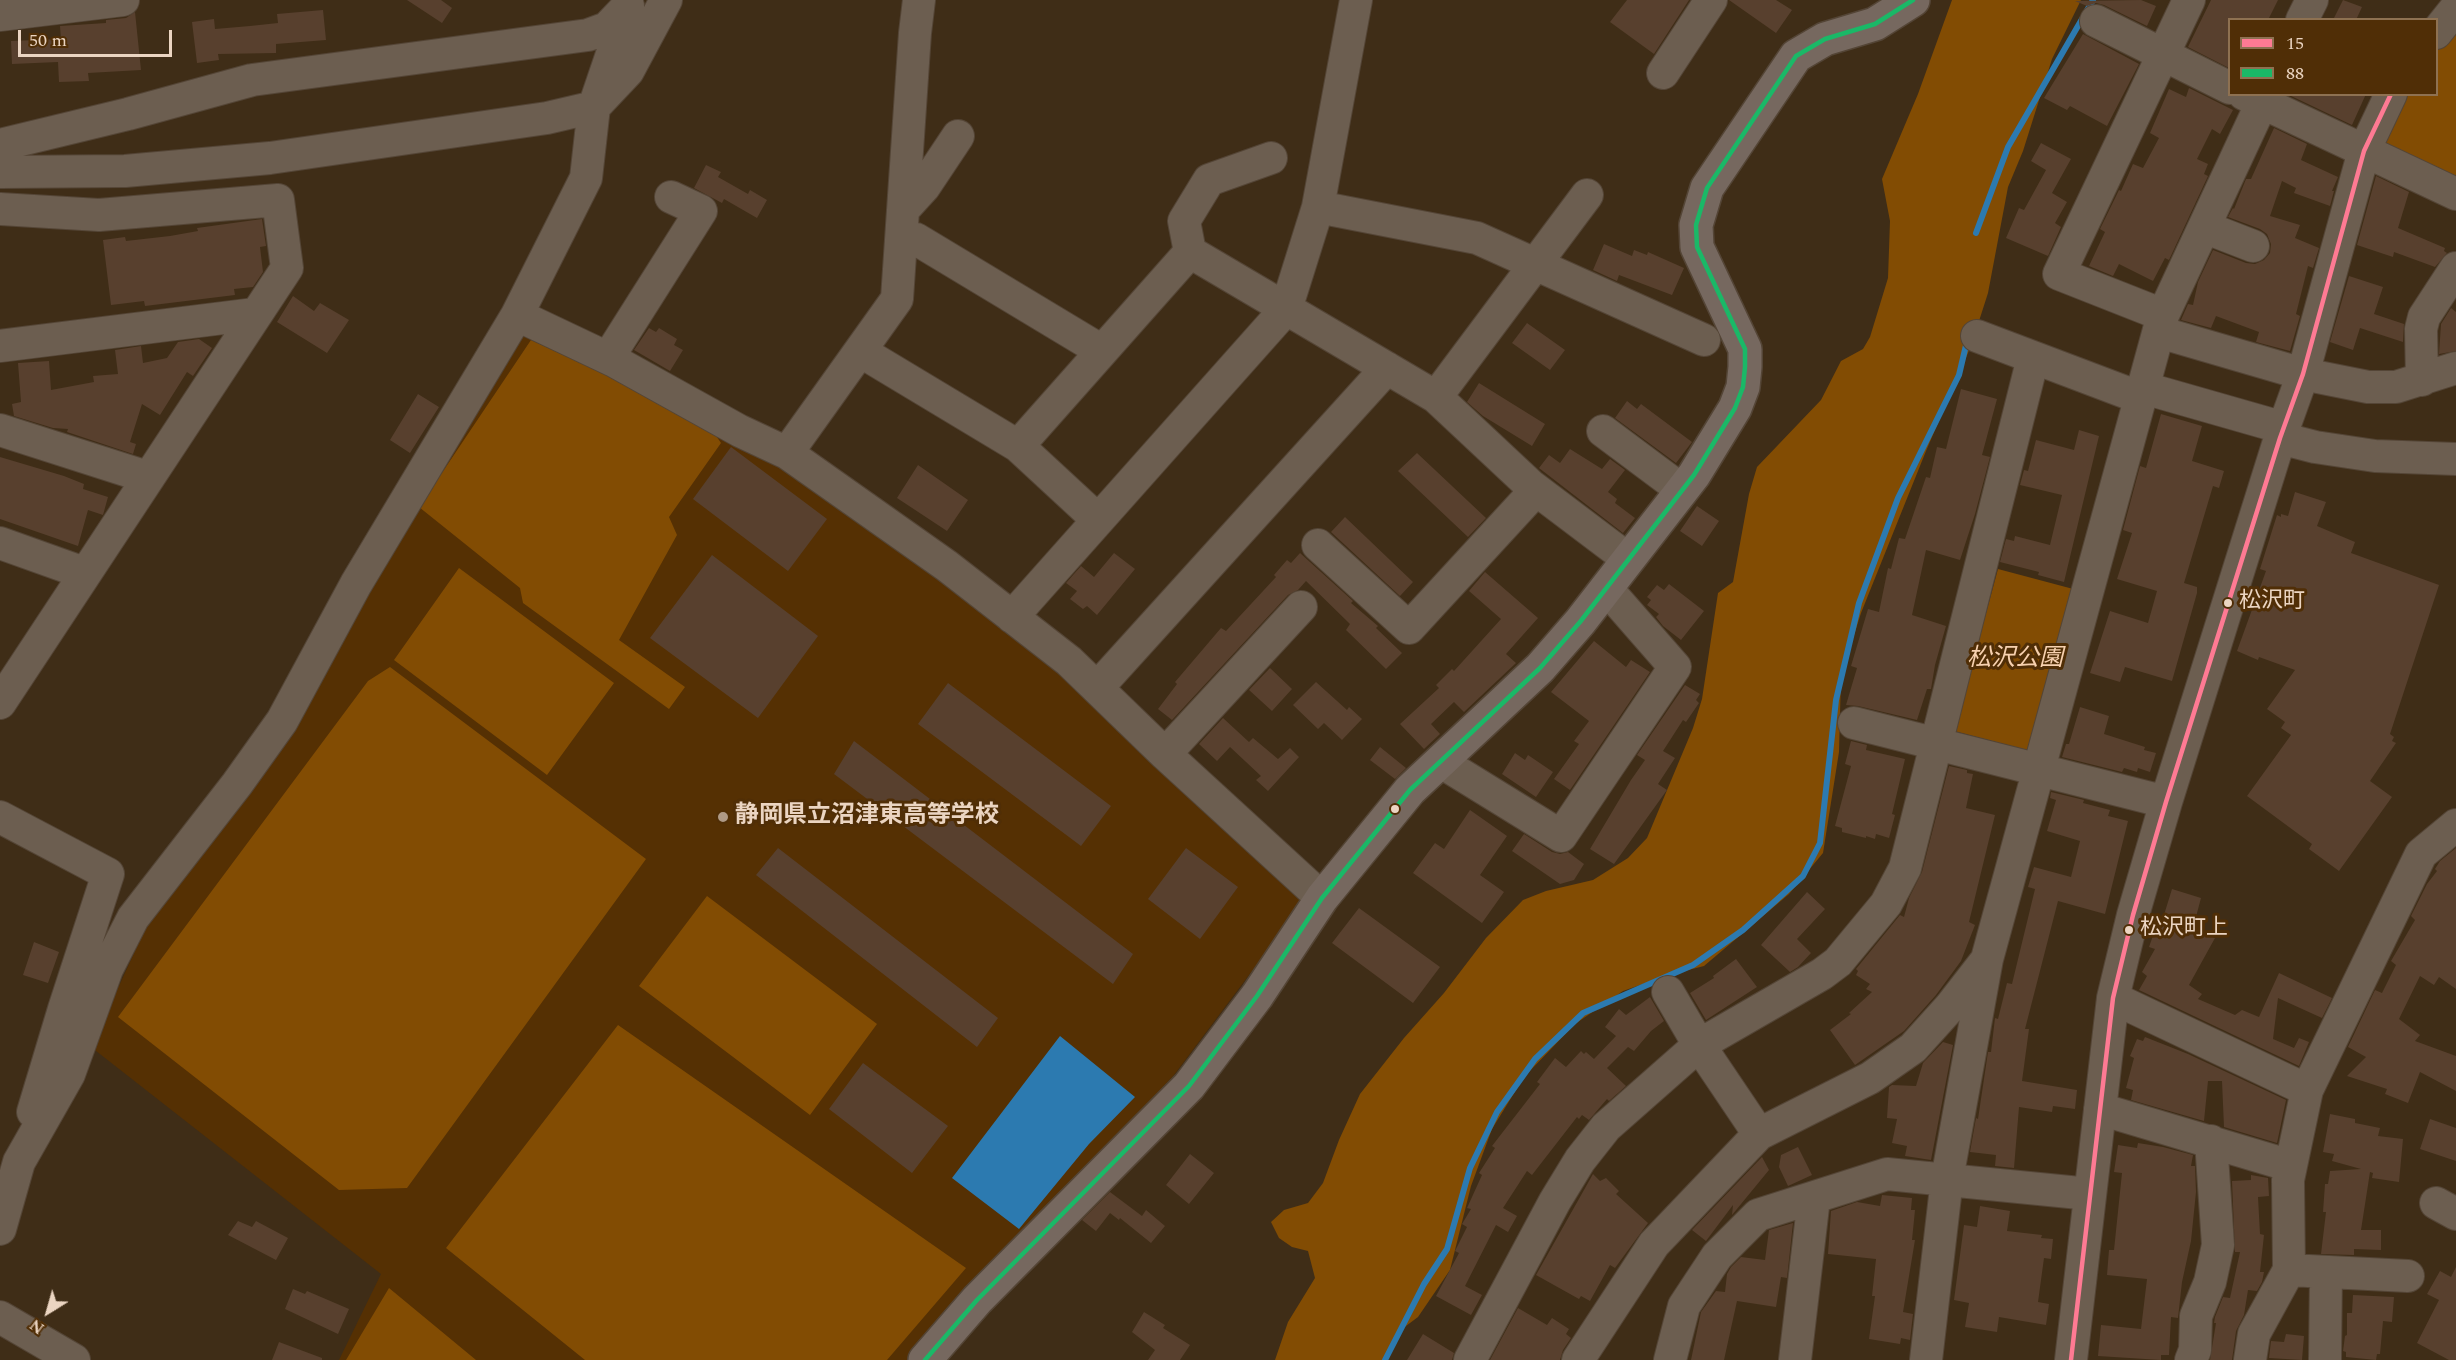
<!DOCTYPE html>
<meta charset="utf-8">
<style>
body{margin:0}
#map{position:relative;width:2456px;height:1360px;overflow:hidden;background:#3f2d17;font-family:Spectral,serif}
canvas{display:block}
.legend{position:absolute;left:2228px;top:18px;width:210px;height:78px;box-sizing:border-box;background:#502e06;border:2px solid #8e7151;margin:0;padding:8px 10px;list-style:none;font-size:18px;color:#ebd5c2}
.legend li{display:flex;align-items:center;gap:12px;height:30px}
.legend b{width:30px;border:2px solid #8e7151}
.north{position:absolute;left:18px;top:1282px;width:60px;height:60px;-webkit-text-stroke:4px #502e06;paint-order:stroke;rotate:217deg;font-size:16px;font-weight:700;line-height:24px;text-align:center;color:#ebd5c2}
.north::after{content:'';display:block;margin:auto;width:21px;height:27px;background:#ebd5c2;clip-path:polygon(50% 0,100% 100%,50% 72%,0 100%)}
.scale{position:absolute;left:18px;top:30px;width:154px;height:27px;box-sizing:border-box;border:3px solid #ebd5c2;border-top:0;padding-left:8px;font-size:18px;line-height:21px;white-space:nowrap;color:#ebd5c2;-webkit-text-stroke:4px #502e06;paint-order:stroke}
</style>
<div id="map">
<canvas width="2456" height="1360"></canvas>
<ul class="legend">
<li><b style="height:8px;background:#fe7a93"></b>15</li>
<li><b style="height:8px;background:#1ab867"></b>88</li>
</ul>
<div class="north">N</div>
<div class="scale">50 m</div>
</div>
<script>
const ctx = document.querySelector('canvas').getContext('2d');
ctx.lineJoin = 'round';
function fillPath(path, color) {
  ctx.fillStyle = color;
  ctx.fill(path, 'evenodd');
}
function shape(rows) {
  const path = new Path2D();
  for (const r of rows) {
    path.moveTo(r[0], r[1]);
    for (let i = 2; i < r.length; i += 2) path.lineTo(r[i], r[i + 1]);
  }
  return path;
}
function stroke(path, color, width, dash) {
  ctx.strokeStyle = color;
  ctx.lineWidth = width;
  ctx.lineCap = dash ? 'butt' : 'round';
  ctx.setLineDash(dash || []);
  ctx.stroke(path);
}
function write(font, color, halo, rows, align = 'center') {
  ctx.font = font + ' Spectral,"Noto Sans JP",serif';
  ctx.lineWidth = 6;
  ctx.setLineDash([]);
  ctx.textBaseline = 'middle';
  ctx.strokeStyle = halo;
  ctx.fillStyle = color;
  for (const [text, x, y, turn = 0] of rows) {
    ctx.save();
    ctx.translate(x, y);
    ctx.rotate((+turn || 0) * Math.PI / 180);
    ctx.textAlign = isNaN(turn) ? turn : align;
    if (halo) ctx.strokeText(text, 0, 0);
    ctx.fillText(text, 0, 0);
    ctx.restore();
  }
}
fillPath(shape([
 [520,330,779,461,1064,670,1306,899,1174,1075,977,1282,908,1360,339,1360,381,1274,91,1047,146,927]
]), '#553003');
fillPath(shape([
 [1952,0,2081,0,2052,59,2023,151,2008,187,1988,293,1971,346,1926,451,1861,613,1841,677,1839,752,1823,853,1789,894,1704,966,1669,975,1623,991,1575,1024,1524,1077,1492,1129,1471,1186,1450,1270,1418,1317,1398,1332,1386,1360,1275,1360,1288,1322,1315,1278,1308,1251,1292,1247,1279,1238,1271,1222,1284,1210,1308,1203,1323,1183,1339,1140,1360,1094,1404,1038,1444,993,1486,938,1523,900,1546,891,1593,880,1628,858,1647,838,1693,728,1702,699,1718,593,1733,582,1749,494,1757,467,1821,400,1841,361,1863,349,1870,337,1888,278,1890,221,1882,179,1918,94],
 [2456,20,2456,183,2385,148,2383,132,2400,95,2436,94,2437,45],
 [531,340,706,421,721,443,669,517,677,535,619,640,685,687,669,709,523,603,520,588,419,507],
 [459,568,614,683,547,775,394,660],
 [1998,569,2077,590,2033,752,1954,731],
 [390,667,646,859,407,1188,339,1190,118,1017,368,681],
 [707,896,877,1024,810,1115,639,986],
 [618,1025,966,1268,887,1360,585,1360,446,1248],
 [389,1288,476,1360,346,1360]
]), '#824c03');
fillPath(shape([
 [1060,1036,1135,1097,1089,1144,1019,1229,952,1178]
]), '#2c7ab0');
stroke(shape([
 [1976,233,2008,147,2093,0],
 [1385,1360,1424,1284,1447,1249,1470,1168,1497,1112,1535,1059,1583,1013,1693,965,1743,930,1803,876,1820,843,1836,700,1859,603,1898,498,1959,375,1967,341]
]), '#2c7ab0', 6);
fillPath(shape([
 [407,0,441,0,452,8,442,23],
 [1627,0,1689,0,1654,54,1610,22],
 [1729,0,1776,0,1792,10,1776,33],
 [2141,0,2156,6,2147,26,2104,5,2096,3,2087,6,2075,1],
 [2211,0,2278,0,2268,20,2229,20,2229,68,2188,47],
 [2343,0,2362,7,2356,20,2333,20],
 [323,10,326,40,276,44,276,53,218,54,219,60,197,63,192,22,214,19,215,29,250,26,278,23,277,14],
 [135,12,141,70,88,73,89,81,59,82,58,62,12,64,11,41,61,39,60,26,106,23,106,20,126,18],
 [2083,34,2139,64,2107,126,2070,106,2067,110,2044,98],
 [2189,88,2233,110,2220,134,2212,129,2197,159,2208,164,2204,174,2208,176,2169,260,2165,258,2153,281,2119,264,2113,276,2089,266,2105,232,2100,229,2119,190,2121,191,2133,164,2143,168,2159,138,2150,133,2169,89,2186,97],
 [2287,94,2366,94,2352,125],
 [2274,128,2307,144,2301,160,2338,177,2332,191,2334,191,2330,206,2294,193,2296,188,2282,181,2270,216,2300,225,2295,238,2319,248,2313,268,2308,266,2296,314,2300,316,2290,351,2256,342,2259,332,2216,316,2211,328,2181,320,2188,304,2193,305,2198,282,2213,250,2246,263,2255,264,2264,260,2270,253,2271,244,2267,234,2260,229,2228,217,2233,208,2234,209,2246,179,2251,179],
 [2041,143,2071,159,2052,193,2067,202,2055,223,2061,227,2048,256,2006,238,2019,208,2024,210,2046,170,2031,161],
 [706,165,721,172,718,177,748,194,750,190,767,200,757,218,724,199,722,203,694,188],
 [2376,176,2409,192,2398,228,2445,248,2444,251,2447,253,2435,267,2394,252,2393,257,2357,245],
 [262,219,266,246,260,247,263,272,253,287,234,289,235,295,145,306,144,301,111,305,103,240,125,237,126,241,170,236,198,231,197,228],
 [1604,244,1632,256,1634,250,1647,255,1648,252,1684,268,1672,295,1619,275,1617,281,1593,270],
 [2349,276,2383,287,2374,314,2404,324,2403,342,2360,328,2353,350,2330,342],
 [293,296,314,311,320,303,349,320,327,353,277,322],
 [2451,308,2456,312,2456,351,2439,354,2441,324],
 [1527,323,1565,350,1550,370,1512,343],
 [649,328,656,332,659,328,677,339,674,345,683,350,670,371,634,350],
 [199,339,212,348,193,376,187,372,160,415,142,404,130,442,136,444,133,454,67,432,68,429,53,428,14,416,12,404,21,402,18,363,49,361,51,390,94,382,93,376,118,374,115,350,141,346,143,363,167,358,178,342],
 [1479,383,1545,424,1532,446,1483,416,1467,402],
 [1961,389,1997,399,1982,455,1990,457,1975,514,1960,560,1926,550,1912,615,1946,626,1935,665,1931,689,1927,689,1917,720,1858,706,1846,705,1857,668,1851,666,1868,609,1879,612,1888,568,1891,569,1899,538,1905,539,1926,477,1930,478,1937,447,1946,449],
 [418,394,439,407,410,453,390,440],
 [1627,401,1637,409,1641,404,1692,442,1676,463,1615,418],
 [2161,414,2202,426,2192,461,2224,471,2219,488,2213,486,2184,583,2197,587,2197,593,2172,681,2125,667,2120,682,2090,673,2110,611,2148,623,2157,591,2117,579,2132,533,2123,530,2140,466,2146,468],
 [2079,430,2099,436,2064,582,2038,575,2039,572,2000,562,2006,539,2014,541,2015,536,2050,545,2062,495,2020,485,2024,470,2028,471,2036,440,2074,450],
 [731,447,827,519,788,571,693,499],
 [1570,449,1602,469,1610,459,1625,470,1608,492,1617,499,1615,503,1635,518,1623,533,1539,468,1549,455,1560,463],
 [1417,453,1486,518,1468,537,1398,471],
 [0,457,64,476,84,484,83,489,108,497,103,515,88,510,78,546,0,519],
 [918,465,968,500,947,531,897,498],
 [2295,492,2326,502,2317,526,2355,542,2351,553,2439,585,2390,734,2394,737,2392,741,2396,743,2370,781,2392,797,2339,871,2309,849,2312,844,2247,796,2291,735,2281,728,2285,722,2267,709,2295,670,2259,657,2258,660,2237,651,2266,571,2260,569,2277,515,2281,517,2281,514,2288,516],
 [1697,506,1719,521,1702,546,1680,531],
 [1345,517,1413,582,1400,596,1331,532],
 [1114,553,1135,569,1097,615,1087,606,1083,609,1070,599,1077,591,1066,583,1081,566,1094,577],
 [1300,553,1353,601,1351,603,1378,626,1376,628,1402,653,1386,669,1346,630,1350,624,1306,581,1298,590,1288,595,1172,720,1158,709,1177,684,1175,682,1221,628,1226,631,1276,577,1274,575,1287,560,1291,563],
 [712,555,818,636,758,718,650,638],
 [1485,572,1538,618,1506,654,1516,663,1464,712,1454,702,1431,724,1440,734,1424,749,1400,724,1439,688,1436,685,1452,669,1454,671,1501,619,1469,591],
 [1669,584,1704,611,1681,640,1663,626,1656,617,1659,614,1647,605,1651,600,1647,597,1657,585,1664,590],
 [1594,641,1626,667,1631,660,1650,672,1570,790,1554,779,1579,744,1574,741,1589,721,1551,692],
 [1270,668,1292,689,1272,711,1249,690],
 [1316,682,1347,710,1349,707,1362,719,1342,740,1324,723,1318,729,1293,705],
 [948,683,1111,806,1081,846,918,724],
 [1685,685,1700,694,1696,700,1699,703,1686,722,1683,720,1663,751,1675,758,1658,784,1667,790,1614,864,1590,849,1631,780,1645,760,1637,755],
 [2080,707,2109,716,2104,734,2145,747,2144,750,2156,753,2150,772,2138,768,2137,772,2124,768,2122,772,2062,757,2066,744,2069,744],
 [1223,718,1249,742,1253,738,1278,759,1290,748,1299,757,1268,791,1256,780,1261,776,1230,747,1217,761,1199,744],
 [854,741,1133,954,1113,984,834,774],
 [1851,741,1867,745,1866,750,1905,759,1892,814,1895,815,1889,838,1876,834,1875,839,1866,836,1866,838,1842,832,1842,828,1835,826,1851,766,1845,764],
 [1380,747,1406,768,1395,779,1370,760],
 [1515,753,1525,760,1528,755,1553,772,1536,797,1502,774],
 [1949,766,1967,770,1967,773,1973,774,1966,808,1995,815,1969,922,1975,925,1961,961,1936,995,1904,1031,1855,1065,1830,1030,1851,1014,1849,1013,1872,992,1866,989,1870,984,1856,975,1858,971,1856,969,1900,915,1904,917,1909,898,1922,872],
 [2051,792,2084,800,2083,803,2110,810,2108,816,2128,821,2105,914,2058,901,2025,1029,2029,1029,2022,1081,2077,1090,2075,1109,2053,1106,2052,1112,2019,1107,2014,1168,1995,1166,1996,1155,1970,1152,1976,1118,1978,1119,1988,1052,1991,1052,1995,1018,1998,1019,2007,983,2012,984,2035,889,2028,887,2034,867,2071,877,2080,841,2047,831,2056,800,2050,798],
 [1470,810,1507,836,1480,875,1504,892,1482,923,1413,873,1435,843,1444,849],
 [1524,834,1552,852,1560,854,1568,852,1584,864,1574,880,1560,884,1512,851],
 [778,848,998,1018,977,1047,756,875],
 [1186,848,1238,887,1200,939,1148,899],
 [2456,848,2456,989,2439,977,2434,985,2420,976,2399,1019,2420,1035,2415,1041,2456,1056,2456,1091,2420,1072,2408,1103,2385,1094,2387,1089,2347,1076,2366,1057,2348,1047,2375,990,2382,993,2396,965,2391,961,2415,920,2411,916,2427,884,2437,871,2435,869,2440,861],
 [2172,889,2201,898,2193,928,2215,938,2189,985,2202,994,2198,999,2235,1015,2242,1010,2259,1017,2279,973,2332,998,2322,1018,2278,998,2273,1039,2294,1048,2299,1038,2309,1042,2299,1066,2139,990,2147,976,2142,972,2155,949,2149,947,2155,930,2159,931],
 [1807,892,1825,909,1797,939,1811,953,1798,967,1790,972,1761,945],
 [1359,908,1440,967,1413,1003,1332,943],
 [34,942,59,952,48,983,23,975],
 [1736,959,1757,987,1706,1020,1690,993,1714,978,1713,976],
 [1650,997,1664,1021,1651,1031,1634,1051,1628,1047,1607,1068,1626,1086,1609,1101,1607,1099,1589,1120,1582,1115,1579,1119,1577,1117,1532,1175,1527,1171,1503,1208,1517,1216,1508,1232,1496,1225,1465,1286,1482,1295,1471,1315,1436,1296,1459,1253,1455,1251,1467,1227,1462,1224,1471,1209,1467,1208,1482,1175,1479,1173,1495,1148,1492,1146,1540,1084,1537,1082,1555,1058,1566,1067,1581,1051,1584,1054,1586,1052,1594,1059,1616,1036,1605,1027,1619,1009,1626,1015],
 [2145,1037,2188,1054,2286,1100,2277,1143,2224,1127,2222,1081,2208,1081,2204,1121,2131,1100,2133,1090,2126,1088,2134,1058,2130,1056,2137,1039,2143,1041],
 [1943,1042,1953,1045,1931,1160,1905,1156,1907,1146,1892,1143,1897,1119,1887,1118,1889,1087,1892,1085,1916,1086,1923,1063],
 [863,1063,948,1126,912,1173,829,1109],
 [2330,1114,2355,1119,2355,1123,2380,1128,2378,1136,2403,1139,2399,1182,2372,1178,2373,1173,2370,1172,2361,1230,2381,1230,2381,1250,2354,1249,2354,1255,2321,1254,2326,1212,2323,1212,2325,1184,2328,1184,2330,1171,2361,1169,2332,1161,2334,1154,2323,1152],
 [2430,1119,2456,1128,2456,1161,2420,1149],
 [2138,1143,2163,1147,2193,1155,2191,1166,2195,1166,2196,1192,2191,1241,2182,1282,2178,1318,2171,1317,2169,1355,2161,1355,2161,1360,2098,1356,2101,1325,2141,1329,2147,1279,2107,1275,2109,1250,2114,1250,2122,1173,2114,1172,2118,1145,2137,1148],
 [1798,1147,1812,1175,1788,1186,1779,1167,1781,1155],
 [1190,1154,1214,1173,1189,1204,1166,1185],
 [1762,1157,1769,1170,1732,1215,1733,1205,1706,1241,1692,1230],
 [1593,1174,1600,1181,1606,1178,1619,1191,1616,1194,1648,1223,1615,1268,1610,1265,1590,1301,1581,1296,1579,1299,1536,1275],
 [2251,1175,2268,1178,2269,1196,2258,1197,2260,1234,2264,1235,2260,1272,2264,1272,2262,1282,2257,1291,2248,1290,2244,1315,2236,1331,2232,1360,2210,1360,2216,1323,2214,1323,2215,1317,2223,1297,2230,1298,2240,1252,2235,1252,2232,1181,2251,1180],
 [1110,1192,1142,1216,1146,1210,1165,1226,1151,1243,1120,1218,1119,1220,1110,1213,1096,1231,1082,1220],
 [1882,1195,1912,1198,1911,1210,1915,1210,1912,1240,1915,1240,1903,1312,1913,1314,1910,1340,1901,1338,1900,1344,1869,1339,1875,1296,1872,1296,1876,1259,1828,1254,1831,1211,1857,1202,1880,1206],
 [1980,1206,2010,1211,2007,1231,2042,1235,2041,1238,2053,1239,2051,1259,2044,1258,2038,1302,2049,1304,2046,1325,1999,1317,1997,1332,1965,1327,1969,1303,1954,1300,1964,1225,1977,1227],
 [238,1221,252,1227,256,1221,288,1238,276,1260,228,1235],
 [1793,1223,1787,1278,1781,1277,1776,1307,1737,1301,1724,1360,1691,1360,1701,1312,1716,1291,1725,1292,1727,1274,1731,1267,1741,1257,1765,1260,1769,1230],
 [2456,1267,2456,1360,2449,1360,2417,1343,2439,1300,2427,1294,2440,1271,2451,1277],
 [293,1289,305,1294,307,1291,349,1309,338,1334,285,1309],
 [2353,1295,2394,1297,2392,1322,2383,1321,2380,1354,2377,1354,2376,1360,2346,1357,2346,1352,2343,1351,2345,1336,2347,1335,2347,1313,2352,1313],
 [1518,1308,1547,1325,1552,1318,1569,1329,1566,1334,1571,1338,1563,1350,1560,1360,1490,1360],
 [1144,1312,1165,1325,1163,1328,1190,1345,1180,1360,1148,1360,1155,1350,1132,1332],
 [1423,1334,1454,1353,1452,1360,1407,1360],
 [2286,1334,2304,1336,2302,1360,2269,1358,2271,1341,2284,1342],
 [279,1342,322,1358,322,1360,272,1360]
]), '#58402e');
const minor = shape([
 [0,15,123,0],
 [2302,20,2312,0],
 [2096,21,2230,88],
 [2436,33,2456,8],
 [1663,73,1711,0],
 [2244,94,2456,194],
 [0,145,128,114,252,80,588,35,607,28,628,6],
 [0,172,125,171,270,158,547,118,594,107,628,71,666,0],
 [1318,207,1356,0],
 [0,209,99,215,278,200,287,268,0,703],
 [903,210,924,187,958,136],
 [2204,227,2253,246],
 [901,240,916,239,1102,351],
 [1190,252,1184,221,1209,180,1271,158],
 [517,315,614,361,740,431,787,453,947,566,1069,661,1165,754,1322,898],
 [2163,315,2059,274,2189,0],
 [2159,332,2303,374,2368,387,2396,387,2456,368],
 [1977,336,2141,398],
 [0,346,255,314],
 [860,351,1018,446,1098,520],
 [608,358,701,211,671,197],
 [2422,380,2421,329,2424,317,2456,268],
 [2144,388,2284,428],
 [1436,397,1587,195],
 [0,430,147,477],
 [1603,431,1682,490],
 [2280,438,2315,447,2375,456,2456,459],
 [1018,446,1190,252,1436,397,1530,485,1628,559],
 [787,453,897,299,915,33,919,0],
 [0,543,84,573],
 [1318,545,1409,628,1536,490],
 [1012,617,1286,309,1318,207,1477,238,1704,340],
 [1097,688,1387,368],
 [1854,723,2166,802],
 [1165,754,1301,607],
 [1441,762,1561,836,1675,667,1606,588],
 [0,817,108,874,64,1009,33,1112],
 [1668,992,1699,1045,1759,1134],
 [2113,998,2307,1090],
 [2100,1109,2291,1166],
 [2436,1203,2456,1214],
 [0,1229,19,1162,69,1074,107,969,133,918,237,784,282,721,356,584,517,315,586,178,594,107,628,7],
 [2289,1270,2408,1276],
 [0,1317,74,1360],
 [1470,1360,1555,1201,1580,1160,1606,1127,1699,1045,1822,974,1838,962,1886,904,1905,868,2033,358],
 [1578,1360,1654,1244,1759,1134,1870,1078,1913,1048,1950,1007,1985,962],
 [1670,1360,1684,1306,1717,1256,1758,1215,1887,1174,2090,1194],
 [1795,1360,1814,1198],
 [1926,1360,1947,1179,1987,959,2163,315,2266,94],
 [2071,1360,2113,998,2133,915,2166,802,2280,438,2303,374,2364,151,2391,94],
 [2191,1360,2195,1350,2196,1316,2210,1282,2218,1245,2211,1141],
 [2250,1360,2254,1334,2289,1270,2288,1180,2307,1090,2421,854,2456,825],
 [2325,1360,2326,1272]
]);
const major = shape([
 [925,1360,977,1300,1189,1086,1257,996,1322,898,1410,790,1540,668,1580,622,1694,475,1735,408,1743,387,1745,367,1745,349,1697,247,1696,225,1707,188,1796,56,1825,39,1875,24,1913,0]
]);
stroke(minor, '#544536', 34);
stroke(major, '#544536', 36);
stroke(minor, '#6c5e50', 32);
stroke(major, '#76685f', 33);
stroke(shape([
 [2071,1360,2113,998,2133,915,2166,802,2280,438,2303,374,2364,151,2391,94]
]), '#fe7a93', 4.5);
stroke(shape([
 [925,1360,977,1300,1189,1086,1257,996,1322,898,1410,790,1540,668,1580,622,1694,475,1735,408,1743,387,1745,367,1745,349,1697,247,1696,225,1707,188,1796,56,1825,39,1875,24,1913,0]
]), '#1ab867', 4.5);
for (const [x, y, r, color] of [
 [2228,603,5,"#ebd5c2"],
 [1395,809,5,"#ebd5c2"],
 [723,817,6,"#af9a86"],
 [2129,930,5,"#ebd5c2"]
]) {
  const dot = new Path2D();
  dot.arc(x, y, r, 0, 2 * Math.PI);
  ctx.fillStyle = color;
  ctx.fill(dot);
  stroke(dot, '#502e06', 2);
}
write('22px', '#ebd5c2', '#502e06', [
 ["松沢町",2239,603],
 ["松沢町上",2140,930]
], 'left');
write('italic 24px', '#f7d1af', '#502e06', [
 ["松沢公園",2015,660]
]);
write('bold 24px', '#ebd5c2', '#502e06', [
 ["静岡県立沼津東高等学校",735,817]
], 'left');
</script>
